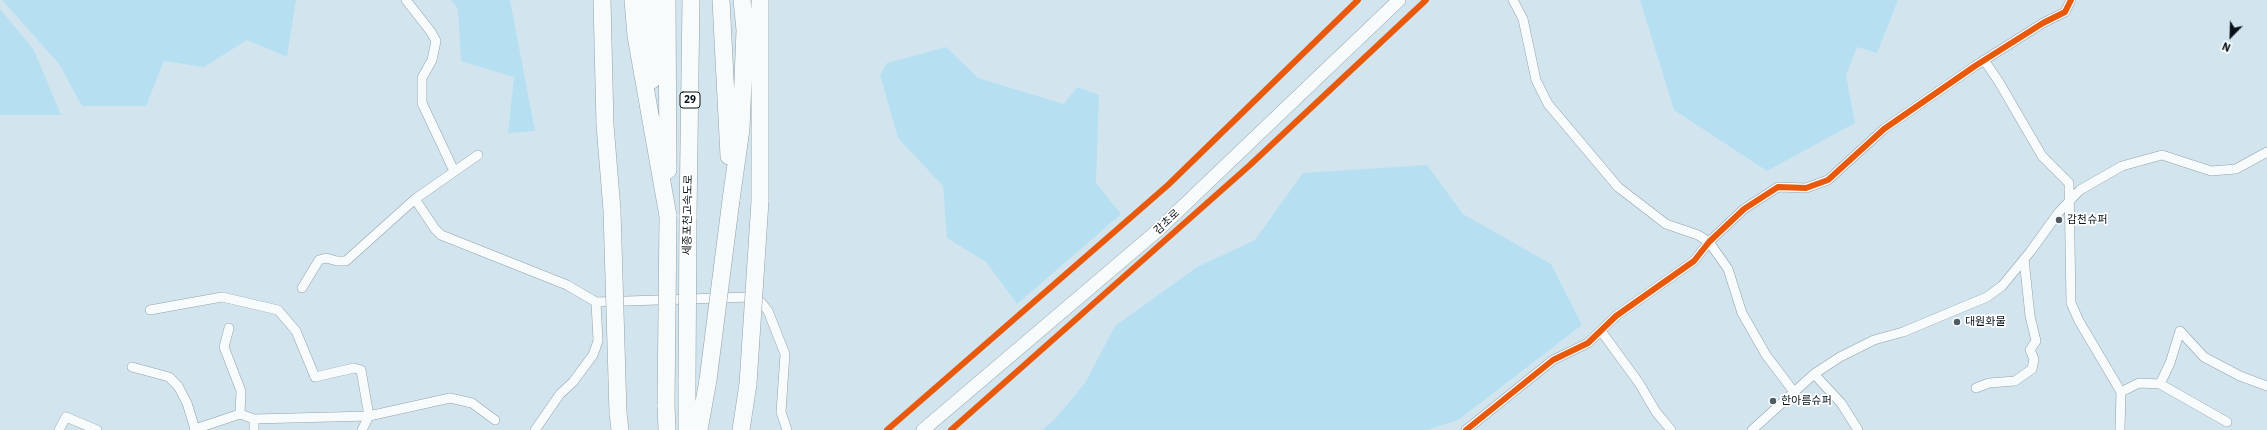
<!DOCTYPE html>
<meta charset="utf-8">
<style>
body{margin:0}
#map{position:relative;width:2267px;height:430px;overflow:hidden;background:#d2e5ee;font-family:"IBM Plex Sans",sans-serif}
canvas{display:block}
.north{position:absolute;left:2211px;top:16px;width:40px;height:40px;-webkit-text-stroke:3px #fff;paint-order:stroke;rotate:203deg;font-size:11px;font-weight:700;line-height:16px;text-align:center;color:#061217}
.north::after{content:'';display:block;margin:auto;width:14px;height:18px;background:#061217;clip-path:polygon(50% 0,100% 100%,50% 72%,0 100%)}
</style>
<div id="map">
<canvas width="2267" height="430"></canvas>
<div class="north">N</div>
</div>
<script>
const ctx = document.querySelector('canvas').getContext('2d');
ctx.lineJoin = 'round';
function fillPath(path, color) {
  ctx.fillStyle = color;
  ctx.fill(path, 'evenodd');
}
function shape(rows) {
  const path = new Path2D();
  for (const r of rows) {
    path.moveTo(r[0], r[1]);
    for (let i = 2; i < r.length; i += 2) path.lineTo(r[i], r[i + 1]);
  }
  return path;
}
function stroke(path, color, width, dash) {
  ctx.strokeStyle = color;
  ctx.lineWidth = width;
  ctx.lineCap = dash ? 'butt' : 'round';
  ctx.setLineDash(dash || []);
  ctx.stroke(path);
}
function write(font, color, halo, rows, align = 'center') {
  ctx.font = font + ' "IBM Plex Sans","Noto Sans KR",sans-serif';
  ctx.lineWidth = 3.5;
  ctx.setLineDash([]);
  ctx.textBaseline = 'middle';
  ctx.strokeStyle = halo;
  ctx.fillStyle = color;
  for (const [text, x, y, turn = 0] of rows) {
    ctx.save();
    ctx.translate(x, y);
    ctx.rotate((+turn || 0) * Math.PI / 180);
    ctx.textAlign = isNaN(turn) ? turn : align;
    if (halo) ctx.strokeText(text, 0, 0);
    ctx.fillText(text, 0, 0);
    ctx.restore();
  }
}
fillPath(shape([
 [2,0,296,0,287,57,247,40,204,67,164,61,146,106,82,106,59,64],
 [451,0,510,0,535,131,508,133,514,77,461,61,458,9],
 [1640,0,1898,0,1877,53,1857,47,1846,75,1855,123,1767,171,1674,110],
 [0,9,34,50,61,115,0,115],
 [946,47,978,78,1064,104,1077,87,1099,95,1096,183,1121,214,1017,304,986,262,947,238,943,186,898,138,880,75,887,63],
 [1427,165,1463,214,1551,264,1582,325,1458,420,1427,430,1042,430,1055,419,1085,383,1115,326,1197,267,1255,240,1303,173]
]), '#b6e0f1');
const minor = shape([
 [406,0,431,32,436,41,432,60,422,78,422,103,454,171],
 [1513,0,1523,19,1536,80,1548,104,1618,187,1666,224,1698,235,1709,242,1728,269,1742,313,1766,355,1794,392],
 [1984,60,1999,82,2042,156,2069,183,2071,303,2079,321,2121,392,2120,430],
 [415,199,478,155],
 [302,288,319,260,326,258,337,261,346,261,415,199,435,229,441,235,567,285,596,302],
 [150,310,222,297,278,310,296,331,315,377,354,368,361,370,369,416,362,430],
 [229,328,224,347,241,391,240,414,254,419,369,416,450,398,472,403,495,420],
 [1601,331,1639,383,1656,412,1671,430],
 [132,367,169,377,178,386,187,403,195,429,194,430],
 [1814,374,1841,403,1858,430],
 [2160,384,2170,363,2180,331,2204,357,2240,376,2267,386],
 [1976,388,1989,383,2015,381,2032,369,2034,359,2030,350,2036,341,2030,316,2024,259],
 [2121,392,2139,383,2160,384,2227,422],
 [254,419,254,430],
 [195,429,240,414],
 [59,430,66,417,97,430],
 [535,430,560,394,573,382,593,355,598,341,596,302,750,297,761,302,768,311,785,354,781,412,787,430],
 [1466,430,1553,360,1588,343,1616,316,1694,261,1709,242,1744,209,1778,187,1806,188,1828,180,1884,129,1975,66,2043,23,2065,12,2071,0],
 [1752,430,1814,374,1840,357,1874,340,1903,332,1987,297,2002,286,2030,252,2059,212,2080,190,2122,166,2162,155,2211,171,2236,169,2267,152]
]);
const secondary = shape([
 [923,430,1157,231,1399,0]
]);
const motorway = shape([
 [602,0,605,125,612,210],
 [633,0,636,36,668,216],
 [650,0,652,80],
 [667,0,668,170],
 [721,0,729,156],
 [731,200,741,129,745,30,742,0],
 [760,201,760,0],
 [688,217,691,0],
 [666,405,667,430],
 [618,413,620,430],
 [687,430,687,380],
 [699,430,708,380],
 [741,430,748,384]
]);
stroke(minor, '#92a0a7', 10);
stroke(secondary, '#92a0a7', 14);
stroke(motorway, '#92a0a7', 18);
stroke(minor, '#f8fbfc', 9);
stroke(secondary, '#f8fbfc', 13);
stroke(motorway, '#f8fbfc', 17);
const motorwayBridge = shape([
 [612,210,618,413],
 [687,380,688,217],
 [708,380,731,200],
 [748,384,760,201],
 [666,405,668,216]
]);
stroke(motorwayBridge, '#92a0a7', 18, []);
stroke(motorwayBridge, '#f8fbfc', 17);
stroke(shape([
 [887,430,1168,185,1358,0],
 [951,430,1250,165,1426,0],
 [1466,430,1553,360,1588,343,1616,316,1694,261,1709,242,1744,209,1778,187,1806,188,1828,180,1884,129,1975,66,2043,23,2065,12,2071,0]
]), '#e8590c', 6);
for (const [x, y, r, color] of [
 [2059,220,4,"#4d5c62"],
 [1957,322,4,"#4d5c62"],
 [1773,401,4,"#4d5c62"]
]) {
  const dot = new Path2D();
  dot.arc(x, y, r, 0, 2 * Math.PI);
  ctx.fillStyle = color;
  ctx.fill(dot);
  stroke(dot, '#fff', 1.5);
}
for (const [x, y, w] of [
 [690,100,20]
]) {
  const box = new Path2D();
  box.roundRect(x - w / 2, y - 8, w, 16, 3);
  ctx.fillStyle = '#fff';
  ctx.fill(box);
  stroke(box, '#061217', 1);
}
write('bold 10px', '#061217', null, [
 ["29",690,100]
]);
write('11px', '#061217', '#fff', [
 ["세종포천고속도로",688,215,-89],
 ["감초로",1167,222,-43]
]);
write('11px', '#061217', '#fff', [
 ["감천슈퍼",2067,220],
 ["대원화물",1965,322],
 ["한아름슈퍼",1781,401]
], 'left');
</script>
